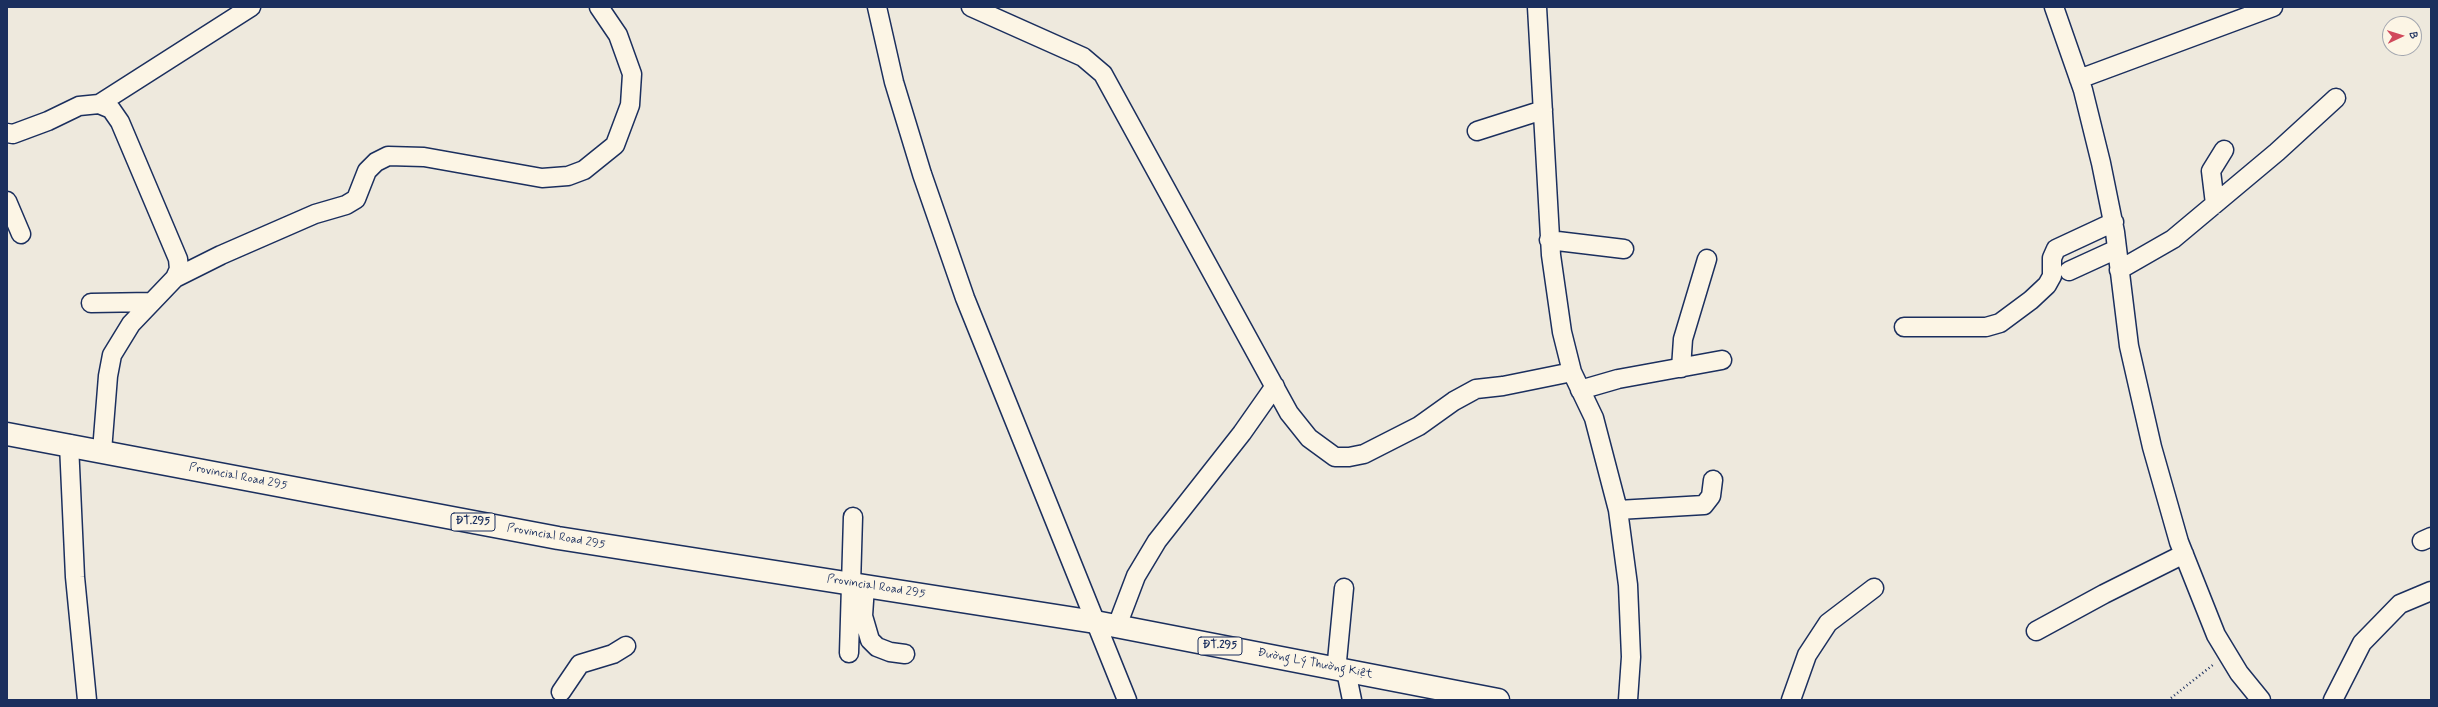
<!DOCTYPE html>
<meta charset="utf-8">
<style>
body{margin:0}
#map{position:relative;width:2438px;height:707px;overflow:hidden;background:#eee9dd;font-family:Mynerve,sans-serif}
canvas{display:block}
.frame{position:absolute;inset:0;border:8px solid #1b2f5e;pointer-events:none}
.north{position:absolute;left:2382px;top:16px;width:40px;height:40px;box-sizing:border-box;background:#fcf5e5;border:1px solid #a2a6af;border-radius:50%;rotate:86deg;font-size:11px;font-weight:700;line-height:16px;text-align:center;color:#1b2f5e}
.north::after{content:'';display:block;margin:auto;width:14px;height:18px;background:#d1495b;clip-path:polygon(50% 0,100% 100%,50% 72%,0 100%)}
</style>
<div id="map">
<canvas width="2438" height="707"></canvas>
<div class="frame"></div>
<div class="north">B</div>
</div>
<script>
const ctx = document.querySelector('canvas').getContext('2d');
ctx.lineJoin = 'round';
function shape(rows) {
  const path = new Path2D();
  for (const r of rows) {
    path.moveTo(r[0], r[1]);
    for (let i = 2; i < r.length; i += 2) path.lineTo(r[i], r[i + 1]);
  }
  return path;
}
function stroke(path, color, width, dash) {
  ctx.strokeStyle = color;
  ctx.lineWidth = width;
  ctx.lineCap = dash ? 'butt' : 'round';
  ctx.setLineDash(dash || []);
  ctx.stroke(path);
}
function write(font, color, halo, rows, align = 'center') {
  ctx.font = font + ' Mynerve,sans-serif';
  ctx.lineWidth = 3;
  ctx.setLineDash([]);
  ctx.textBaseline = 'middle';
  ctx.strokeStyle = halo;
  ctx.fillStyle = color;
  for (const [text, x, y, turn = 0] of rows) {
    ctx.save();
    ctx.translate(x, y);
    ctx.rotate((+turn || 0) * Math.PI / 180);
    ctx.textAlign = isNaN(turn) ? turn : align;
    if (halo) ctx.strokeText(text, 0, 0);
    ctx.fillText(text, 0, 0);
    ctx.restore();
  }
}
const minor = shape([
 [877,7,894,82,922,174,965,298,1127,700],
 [971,7,1083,57,1103,74,1289,413,1309,438,1335,457,1349,457,1364,454,1419,426,1454,401,1476,389,1503,386,1572,372],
 [1537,7,1551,255,1562,332,1572,372,1594,418,1618,510,1628,585,1631,657,1628,700],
 [2054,7,2083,90,2101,163,2115,232,2129,346,2152,447,2179,542,2216,635,2239,673,2261,700],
 [2079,79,2273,7],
 [99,104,251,7],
 [1477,131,1543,110],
 [7,133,13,134,48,121,79,106,99,104,111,109,120,122,178,259,179,269,175,278,131,324,112,355,108,376,102,451],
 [7,201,21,234],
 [2215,204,2211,171,2224,150],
 [1549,240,1624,249],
 [2119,270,2173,239,2277,152,2336,98],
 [2069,271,2117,249],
 [175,278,221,255,315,214,346,205,356,199,367,171,376,162,388,156,424,157,542,178,568,176,584,170,615,145,630,105,632,74,618,35,599,7],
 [91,303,152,302],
 [1904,327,1986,327,2000,323,2031,300,2047,285,2052,276,2052,258,2056,249,2114,222],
 [1681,368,1683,339,1707,259],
 [1580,390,1618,379,1722,360],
 [69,444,75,577,87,700],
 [1618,510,1704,505,1711,496,1713,480],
 [2422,541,2431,537],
 [865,586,863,616,870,640,877,647,890,652,905,654],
 [1117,626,1136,576,1157,541,1242,433,1275,386],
 [2036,631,2104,594,2184,554],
 [849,653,853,517],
 [1340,669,1337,661,1344,588],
 [1346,671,1352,700],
 [561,692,580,664,613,654,626,646],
 [1791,700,1807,655,1828,623,1874,588],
 [2333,700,2362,643,2400,604,2431,591]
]);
const major = shape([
 [7,434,558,538,1095,622,1498,700]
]);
stroke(minor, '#1b2f5e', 21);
stroke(major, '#1b2f5e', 25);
stroke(shape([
 [2171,698,2214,664]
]), '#1b2f5e', 2.5, [1, 3]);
stroke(minor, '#fcf5e5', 18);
stroke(major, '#fcf5e5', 22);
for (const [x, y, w] of [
 [473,522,44],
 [1220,646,44]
]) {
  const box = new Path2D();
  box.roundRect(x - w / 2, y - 9, w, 18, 3);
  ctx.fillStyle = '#fcf5e5';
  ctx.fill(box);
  stroke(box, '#1b2f5e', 1);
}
write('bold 11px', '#1b2f5e', null, [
 ["ĐT.295",473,522],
 ["ĐT.295",1220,646]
]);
write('12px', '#1b2f5e', '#fcf5e5', [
 ["Provincial Road 295",238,477,11],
 ["Provincial Road 295",556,537,10],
 ["Provincial Road 295",876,587,9],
 ["Đường Lý Thường Kiệt",1315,664,11]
]);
</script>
